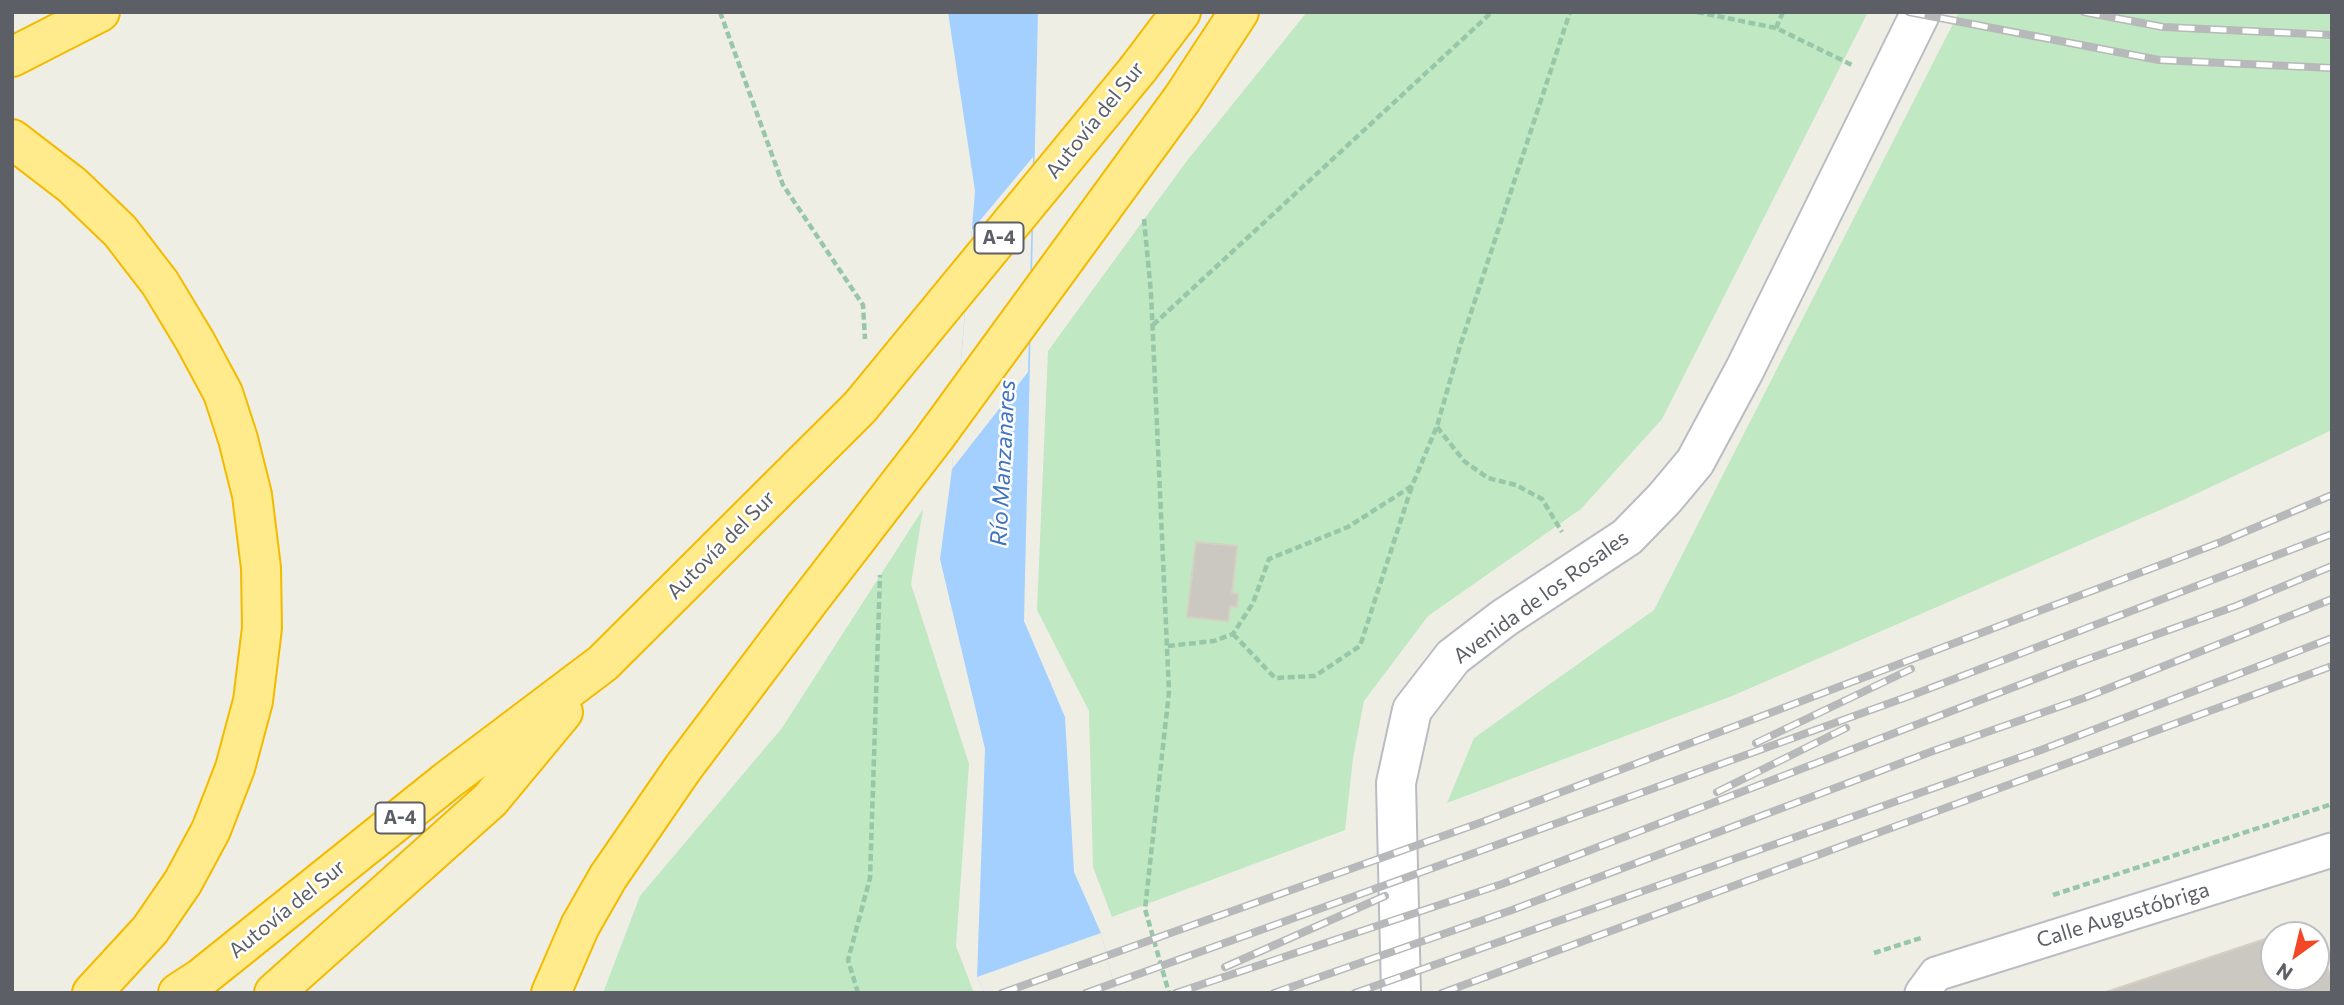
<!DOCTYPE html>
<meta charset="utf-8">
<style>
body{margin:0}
#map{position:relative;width:2344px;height:1005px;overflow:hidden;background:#efeee4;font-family:Commissioner,sans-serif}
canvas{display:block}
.frame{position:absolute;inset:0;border:14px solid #5c5f66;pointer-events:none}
.north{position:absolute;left:2260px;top:921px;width:70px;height:70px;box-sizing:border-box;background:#fff;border:2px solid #bebfc2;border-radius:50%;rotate:214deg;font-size:19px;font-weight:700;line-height:28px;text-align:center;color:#5c5f66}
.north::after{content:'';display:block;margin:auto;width:24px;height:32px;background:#f34727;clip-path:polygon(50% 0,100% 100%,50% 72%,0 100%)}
</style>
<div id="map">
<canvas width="2344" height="1005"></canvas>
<div class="frame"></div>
<div class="north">N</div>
</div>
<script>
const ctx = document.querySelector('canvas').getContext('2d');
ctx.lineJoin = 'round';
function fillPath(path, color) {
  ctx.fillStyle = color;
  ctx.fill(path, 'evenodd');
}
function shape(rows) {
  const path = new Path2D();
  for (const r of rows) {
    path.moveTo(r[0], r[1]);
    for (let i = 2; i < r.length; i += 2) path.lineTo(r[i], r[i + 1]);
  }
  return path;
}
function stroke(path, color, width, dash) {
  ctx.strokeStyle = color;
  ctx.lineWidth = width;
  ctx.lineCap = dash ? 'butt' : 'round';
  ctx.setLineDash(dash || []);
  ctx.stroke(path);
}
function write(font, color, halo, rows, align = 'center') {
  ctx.font = font + ' Commissioner,sans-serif';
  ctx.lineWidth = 5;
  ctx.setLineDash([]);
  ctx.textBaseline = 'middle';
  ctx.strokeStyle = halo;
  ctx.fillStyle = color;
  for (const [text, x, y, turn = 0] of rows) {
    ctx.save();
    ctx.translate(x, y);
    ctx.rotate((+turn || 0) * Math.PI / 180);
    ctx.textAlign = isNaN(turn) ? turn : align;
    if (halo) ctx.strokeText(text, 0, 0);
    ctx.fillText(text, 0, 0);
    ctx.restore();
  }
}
fillPath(shape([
 [1307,12,1868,12,1662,419,1581,509,1428,616,1364,701,1353,758,1345,830,1112,917,1093,867,1089,711,1037,610,1048,351,1186,162],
 [1959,12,2332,12,2332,430,2183,500,1732,696,1447,803,1474,738,1654,610],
 [923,509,911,584,969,764,956,946,974,993,603,993,640,896,782,728]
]), '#bfe8c3');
fillPath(shape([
 [948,12,1038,12,1024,621,1065,717,1074,872,1101,933,1116,993,985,993,977,977,985,749,940,559,952,469,975,191]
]), '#a4d0ff');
fillPath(shape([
 [1033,157,1028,372,952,469,972,230],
 [1101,933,1116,993,985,993,977,977]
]), '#efeee4');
const building = shape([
 [1196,542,1237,546,1232,593,1238,594,1237,607,1230,606,1228,621,1187,617,1196,542],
 [2299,928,2312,935,2278,935,2299,928],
 [2274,936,2274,977,2316,977,2316,937,2332,980,2332,993,2103,993,2274,936]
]);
fillPath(building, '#cac8c1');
stroke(building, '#d5d0c2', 2);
const street = shape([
 [1922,993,1936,974,2332,850]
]);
const secondary = shape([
 [1401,993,1396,783,1412,710,1453,657,1504,618,1627,537,1664,499,1695,462,1745,369,1921,12]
]);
const highway = shape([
 [12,57,100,12],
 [1138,69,1181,12],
 [1182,99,1239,12],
 [12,139,72,185,120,231,160,283,195,341,223,393,238,439,252,495,261,568,262,628,253,701,235,768,211,830,183,882,150,930,92,993],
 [178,993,201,978,448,780,603,663,860,407],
 [274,993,490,800,563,712],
 [551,993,580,926,608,877,683,768,805,606]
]);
stroke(street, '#bcbdc4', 37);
stroke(secondary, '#babcc3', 42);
stroke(highway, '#f3bb00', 42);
stroke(shape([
 [720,12,783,185,863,305,865,339],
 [1697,12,1776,28,1852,65],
 [1776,28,1783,12],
 [1144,219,1151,293,1169,692,1145,909,1169,993],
 [1153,325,1492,12],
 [1437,427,1464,461,1488,478,1516,485,1542,499,1562,532],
 [1233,634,1275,678,1315,676,1360,646,1412,486],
 [1168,646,1214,641,1233,634,1253,603,1269,559,1348,527,1412,486,1437,426,1460,346,1570,12],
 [2053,895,2332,804],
 [1874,953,1921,938],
 [858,993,848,960,870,878,880,575]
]), '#97c7a8', 4.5, [7, 3.5]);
stroke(street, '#fff', 33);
stroke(secondary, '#fff', 38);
stroke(highway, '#ffeb8b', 38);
const rail = shape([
 [1909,12,2159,60,2332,68],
 [2084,12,2163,27,2332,35],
 [1756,743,1911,669],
 [1717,792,1846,728],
 [1225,967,1385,896],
 [1002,993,1485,821,2221,542,2332,495],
 [1086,993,1915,694,2332,534],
 [1176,993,1502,884,2074,664,2236,606,2332,566],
 [1274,993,1512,910,1933,751,2084,698,2332,599],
 [1355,993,2041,750,2332,638],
 [1442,993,2332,666]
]);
stroke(rail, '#b7b8b9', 8);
stroke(rail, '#fff', 5, [16]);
const highwayBridge = shape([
 [860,407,1138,69],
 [805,606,933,440,1182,99]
]);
stroke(highwayBridge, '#f3bb00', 42, []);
stroke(highwayBridge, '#ffeb8b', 38);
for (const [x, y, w] of [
 [999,238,49],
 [400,818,49]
]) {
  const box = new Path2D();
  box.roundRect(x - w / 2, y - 15.5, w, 31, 5);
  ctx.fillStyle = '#fff';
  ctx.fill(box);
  stroke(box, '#5c5f66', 2);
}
write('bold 19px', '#5c5f66', null, [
 ["A-4",999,238],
 ["A-4",400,818]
]);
write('21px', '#5c5f66', '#fff', [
 ["Autovía del Sur",1095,120,-51],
 ["Autovía del Sur",721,545,-45],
 ["Avenida de los Rosales",1541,597,-36],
 ["Autovía del Sur",287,909,-39],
 ["Calle Augustóbriga",2123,915,-17]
]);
write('italic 23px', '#3e73c1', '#fff', [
 ["Río Manzanares",1003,463,-87]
]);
</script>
